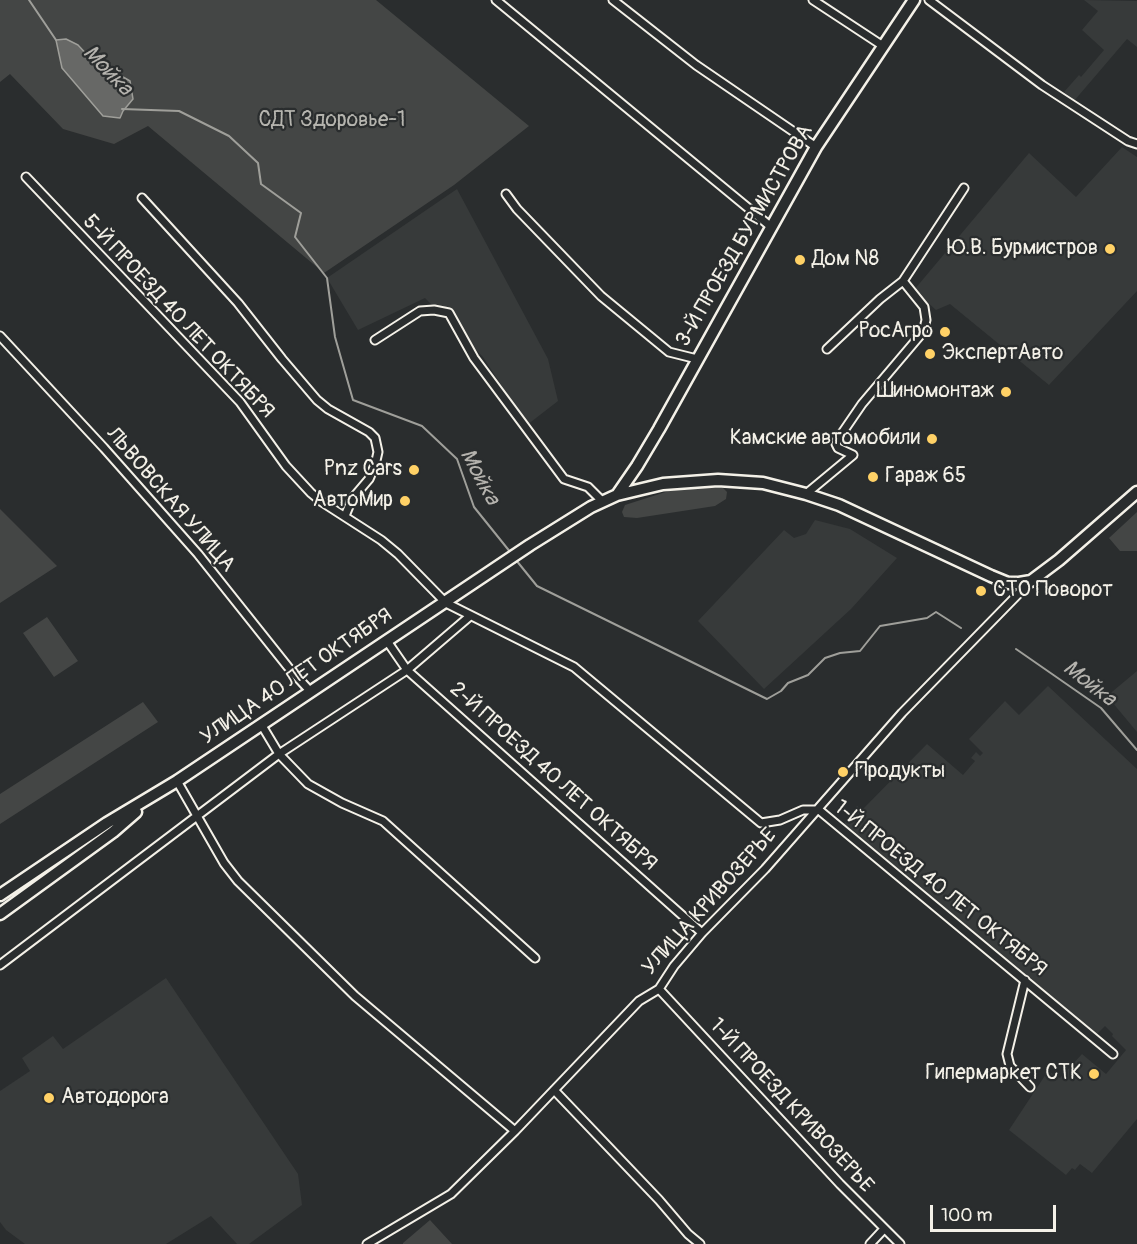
<!DOCTYPE html>
<meta charset="utf-8">
<style>
body{margin:0}
#map{position:relative;width:1137px;height:1244px;overflow:hidden;background:#2a2d2e;font-family:Pangolin,sans-serif}
canvas{display:block}
.scale{position:absolute;left:930px;top:1205px;width:126px;height:27px;box-sizing:border-box;border:3px solid #f4f1e8;border-top:0;padding-left:8px;font-size:18px;line-height:21px;white-space:nowrap;color:#f4f1e8;-webkit-text-stroke:4px #2a2d2e;paint-order:stroke}
</style>
<div id="map">
<canvas width="1137" height="1244"></canvas>
<div class="scale">100 m</div>
</div>
<script>
const ctx = document.querySelector('canvas').getContext('2d');
ctx.lineJoin = 'round';
function fillPath(path, color) {
  ctx.fillStyle = color;
  ctx.fill(path, 'evenodd');
}
function shape(rows) {
  const path = new Path2D();
  for (const r of rows) {
    path.moveTo(r[0], r[1]);
    for (let i = 2; i < r.length; i += 2) path.lineTo(r[i], r[i + 1]);
  }
  return path;
}
function stroke(path, color, width, dash) {
  ctx.strokeStyle = color;
  ctx.lineWidth = width;
  ctx.lineCap = dash ? 'butt' : 'round';
  ctx.setLineDash(dash || []);
  ctx.stroke(path);
}
function write(font, color, halo, rows, align = 'center') {
  ctx.font = font + ' Pangolin,sans-serif';
  ctx.lineWidth = 4.5;
  ctx.setLineDash([]);
  ctx.textBaseline = 'middle';
  ctx.strokeStyle = halo;
  ctx.fillStyle = color;
  for (const [text, x, y, turn = 0] of rows) {
    ctx.save();
    ctx.translate(x, y);
    ctx.rotate((+turn || 0) * Math.PI / 180);
    ctx.textAlign = isNaN(turn) ? turn : align;
    if (halo) ctx.strokeText(text, 0, 0);
    ctx.fillText(text, 0, 0);
    ctx.restore();
  }
}
fillPath(shape([
 [1084,0,1137,1,1137,47,1127,39,1074,101,1064,92,1079,75,1081,77,1104,50,1082,30,1098,11],
 [1122,147,1137,157,1137,291,1049,385,950,304,936,310,914,290,1029,153,1076,197],
 [457,189,548,359,558,401,527,425,483,357,425,298,358,330,327,278],
 [815,520,850,529,897,558,851,609,764,689,698,621,784,530,794,538,806,534],
 [1137,671,1137,732,1107,696],
 [1048,686,1137,769,1137,1119,1092,1173,1080,1164,1075,1170,1072,1168,1066,1175,1009,1130,1048,1071,1060,1078,1082,1054,1106,1074,1126,1050,1112,1036,1113,1034,1105,1026,1089,1042,839,831,857,806,862,810,927,744,963,775,975,761,971,758,976,752,980,756,983,753,969,739,1005,701,1019,715],
 [166,978,298,1174,302,1205,249,1244,237,1244,211,1216,166,1244,25,1244,6,1230,0,1222,0,1091,30,1071,22,1058,53,1036,63,1049]
]), '#373a3a');
fillPath(shape([
 [0,0,376,0,529,126,454,185,324,273,148,126,114,144,63,129,10,74,0,82],
 [678,488,723,488,727,492,726,499,715,506,637,518,624,517,622,512,625,505],
 [0,509,57,566,0,603],
 [1137,512,1137,551,1120,551,1109,538],
 [47,617,78,661,54,677,23,633],
 [143,702,158,722,0,824,0,794],
 [430,1220,452,1244,403,1244,403,1243]
]), '#444645');
const water = shape([
 [66,39,78,45,90,58,130,81,133,99,123,111,120,118,103,116,62,68,56,40,66,39]
]);
fillPath(water, '#676866');
stroke(water, '#9f9f9a', 1.5);
stroke(shape([
 [29,0,56,40],
 [122,109,179,111,229,136,258,163,261,184,301,213,295,237,327,278,335,337,353,400,422,426,457,459,474,507,511,553],
 [516,560,537,586,767,699,781,691,788,683,808,675,825,658,840,653,860,651,880,626,927,618,936,612,961,628],
 [1016,649,1101,708,1137,750]
]), '#9f9f9a', 2);
const street = shape([
 [496,0,770,226],
 [613,0,696,65,816,147],
 [813,0,883,46],
 [929,0,1042,85,1128,141,1137,144],
 [26,177,240,402,286,466,311,493,322,502,381,540,398,554,446,603,574,667,761,823,780,820,803,810,819,810,1113,1054],
 [506,194,517,209,601,296,669,352,697,359],
 [142,198,238,303,282,359,317,400,328,409,369,432,375,438,378,452,375,465,369,479,352,499,345,516],
 [0,336,104,448,198,554,288,667,310,691],
 [375,340,420,311,434,310,449,313,474,358,564,479,588,487,602,501],
 [827,349,880,299,903,281,964,188],
 [806,494,853,455,838,448,836,444,838,439,862,404,923,332,926,320,924,307,903,281],
 [387,641,407,670,702,933],
 [261,724,279,754,308,784,342,803,383,821,535,958],
 [177,781,224,863,238,881,355,996,515,1131],
 [0,965,279,754,407,670,470,616],
 [1025,980,1007,1054,1010,1066,1030,1087],
 [659,989,840,1184,900,1244],
 [554,1090,659,1200,688,1234,700,1244],
 [367,1244,451,1194,515,1131,639,1001,659,989,674,966,702,933,765,869,902,713,1029,583],
 [870,1244,884,1229]
]);
const primary = shape([
 [617,495,637,466,659,429,816,147,914,0],
 [0,895,107,823,177,781,530,545,591,507,617,495,663,484,718,480,763,483,806,494,839,505,991,576,1008,583,1019,583,1031,581,1059,560,1137,492],
 [0,914,113,832,136,812]
]);
stroke(street, '#f4f1e8', 11);
stroke(primary, '#f4f1e8', 15);
stroke(street, '#2a2d2e', 7);
stroke(primary, '#2a2d2e', 10);
for (const [x, y, r, color] of [
 [1110,249,6,"#ffd166"],
 [800,260,6,"#ffd166"],
 [945,332,6,"#ffd166"],
 [930,354,6,"#ffd166"],
 [1006,392,6,"#ffd166"],
 [932,439,6,"#ffd166"],
 [414,470,6,"#ffd166"],
 [873,477,6,"#ffd166"],
 [405,501,6,"#ffd166"],
 [981,591,6,"#ffd166"],
 [843,772,6,"#ffd166"],
 [1094,1074,6,"#ffd166"],
 [49,1098,6,"#ffd166"]
]) {
  const dot = new Path2D();
  dot.arc(x, y, r, 0, 2 * Math.PI);
  ctx.fillStyle = color;
  ctx.fill(dot);
  stroke(dot, '#2a2d2e', 2);
}
write('21px', '#b6b5af', '#2a2d2e', [
 ["СДТ Здоровье-1",332,121]
]);
write('21px', '#f4f1e8', '#2a2d2e', [
 ["3-Й ПРОЕЗД БУРМИСТРОВА",745,236,-60],
 ["5-Й ПРОЕЗД 40 ЛЕТ ОКТЯБРЯ",178,317,47],
 ["ЛЬВОВСКАЯ УЛИЦА",170,500,49],
 ["УЛИЦА 40 ЛЕТ ОКТЯБРЯ",297,677,-34],
 ["2-Й ПРОЕЗД 40 ЛЕТ ОКТЯБРЯ",553,777,42],
 ["1-Й ПРОЕЗД 40 ЛЕТ ОКТЯБРЯ",940,889,39],
 ["УЛИЦА КРИВОЗЕРЬЕ",710,902,-48],
 ["1-Й ПРОЕЗД КРИВОЗЕРЬЕ",791,1106,47]
]);
write('21px', '#f4f1e8', '#2a2d2e', [
 ["Ю.В. Бурмистров",1098,249],
 ["Дом N8",812,260,"left"],
 ["РосАгро",933,332],
 ["ЭкспертАвто",942,354,"left"],
 ["Шиномонтаж",994,392],
 ["Камские автомобили",920,439],
 ["Pnz Cars",402,470],
 ["Гараж 65",885,477,"left"],
 ["АвтоМир",393,501],
 ["СТО Поворот",993,591,"left"],
 ["Продукты",855,772,"left"],
 ["Гипермаркет СТК",1082,1074],
 ["Автодорога",61,1098,"left"]
], 'right');
write('italic 22px', '#b5b3ae', '#2a2d2e', [
 ["Мойка",107,71,46],
 ["Мойка",479,477,62],
 ["Мойка",1089,684,38]
]);
</script>
